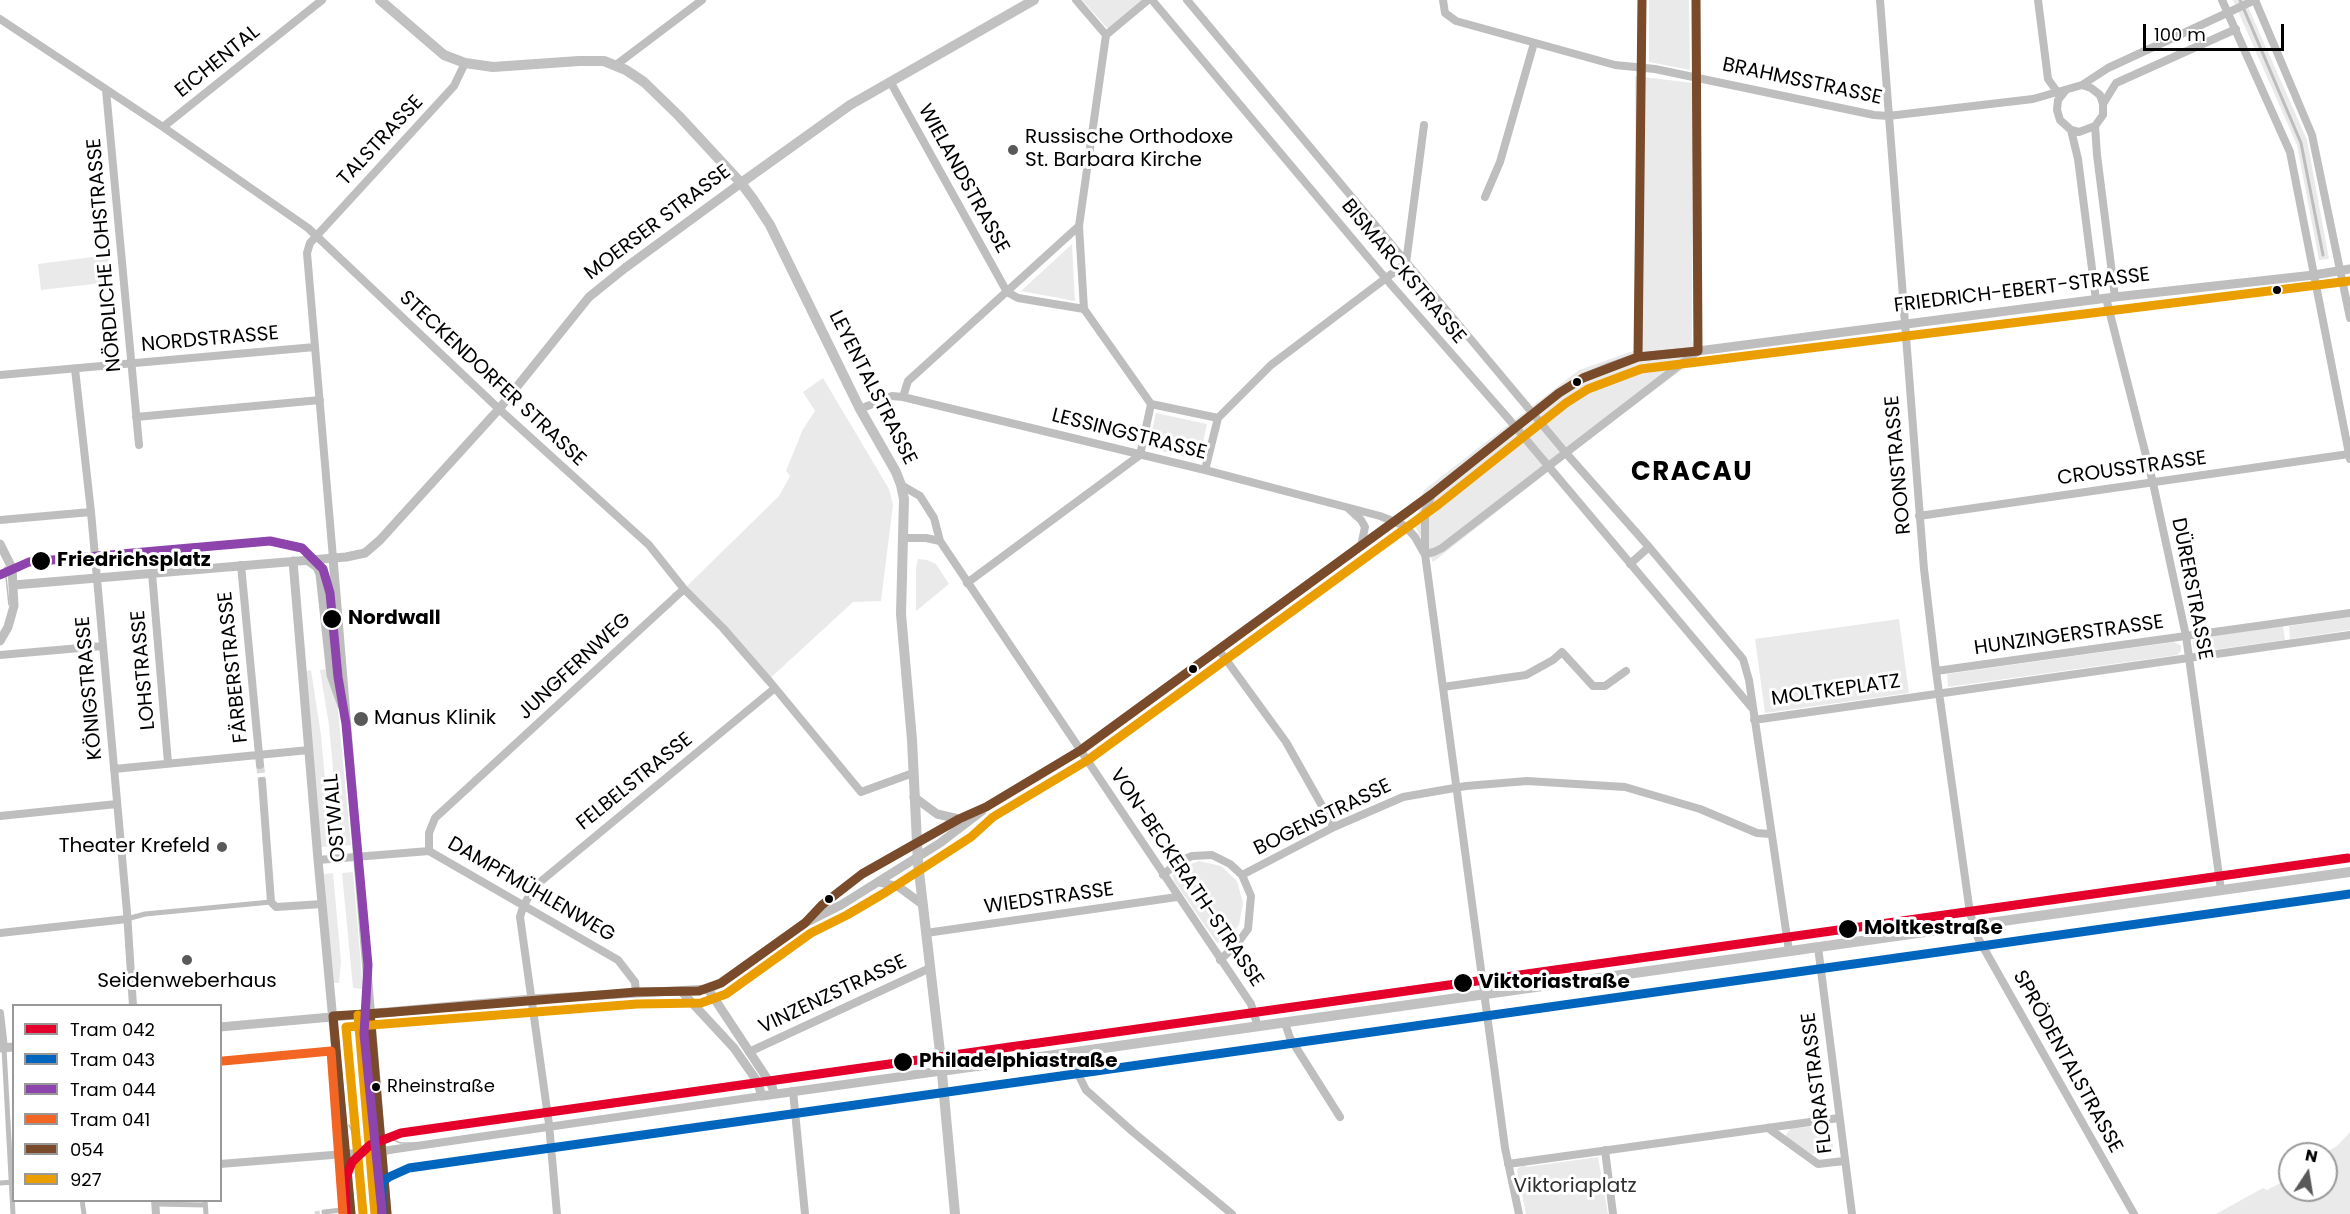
<!DOCTYPE html>
<meta charset="utf-8">
<style>
body{margin:0}
#map{position:relative;width:2350px;height:1214px;overflow:hidden;background:#fff;font-family:Poppins,sans-serif}
canvas{display:block}
.legend{position:absolute;left:12px;top:1004px;width:210px;height:198px;box-sizing:border-box;background:#fff;border:2px solid #999;margin:0;padding:8px 10px;list-style:none;font-size:18px;color:#000}
.legend li{display:flex;align-items:center;gap:12px;height:30px}
.legend b{width:30px;border:2px solid #999}
.north{position:absolute;left:2278px;top:1142px;width:60px;height:60px;box-sizing:border-box;background:#fff;border:2px solid #999;border-radius:50%;rotate:12deg;font-size:16px;font-weight:700;line-height:24px;text-align:center;color:#000}
.north::after{content:'';display:block;margin:auto;width:21px;height:27px;background:#595959;clip-path:polygon(50% 0,100% 100%,50% 72%,0 100%)}
.scale{position:absolute;left:2143px;top:24px;width:141px;height:27px;box-sizing:border-box;border:3px solid #000;border-top:0;padding-left:8px;font-size:18px;line-height:21px;white-space:nowrap;color:#000;-webkit-text-stroke:4px #fff;paint-order:stroke}
</style>
<div id="map">
<canvas width="2350" height="1214"></canvas>
<ul class="legend">
<li><b style="height:8px;background:#e4002b"></b>Tram 042</li>
<li><b style="height:8px;background:#0065bd"></b>Tram 043</li>
<li><b style="height:8px;background:#8e44ad"></b>Tram 044</li>
<li><b style="height:8px;background:#f26522"></b>Tram 041</li>
<li><b style="height:8px;background:#7a4b2a"></b>054</li>
<li><b style="height:8px;background:#eb9e00"></b>927</li>
</ul>
<div class="north">N</div>
<div class="scale">100 m</div>
</div>
<script>
const ctx = document.querySelector('canvas').getContext('2d');
ctx.lineJoin = 'round';
function fillPath(path, color) {
  ctx.fillStyle = color;
  ctx.fill(path, 'evenodd');
}
function shape(rows) {
  const path = new Path2D();
  for (const r of rows) {
    path.moveTo(r[0], r[1]);
    for (let i = 2; i < r.length; i += 2) path.lineTo(r[i], r[i + 1]);
  }
  return path;
}
function stroke(path, color, width, dash) {
  ctx.strokeStyle = color;
  ctx.lineWidth = width;
  ctx.lineCap = dash ? 'butt' : 'round';
  ctx.setLineDash(dash || []);
  ctx.stroke(path);
}
function write(font, color, halo, rows, align = 'center') {
  ctx.font = font + ' Poppins,sans-serif';
  ctx.lineWidth = 6;
  ctx.setLineDash([]);
  ctx.textBaseline = 'middle';
  ctx.strokeStyle = halo;
  ctx.fillStyle = color;
  for (const [text, x, y, turn = 0] of rows) {
    ctx.save();
    ctx.translate(x, y);
    ctx.rotate((+turn || 0) * Math.PI / 180);
    ctx.textAlign = isNaN(turn) ? turn : align;
    if (halo) ctx.strokeText(text, 0, 0);
    ctx.fillText(text, 0, 0);
    ctx.restore();
  }
}
fillPath(shape([
 [1082,0,1142,0,1108,29],
 [1649,0,1689,0,1690,70,1649,62],
 [2233,0,2245,0,2307,140,2329,259,2319,260,2297,145],
 [1635,76,1693,83,1692,339,1697,358,1577,449,1433,562,1415,526,1424,490,1579,370,1636,350],
 [1072,244,1075,301,1021,291],
 [108,255,111,282,41,290,38,264],
 [823,378,889,489,893,505,881,601,853,602,765,683,684,589,779,496,790,476,786,471,803,429,815,411,803,392],
 [1156,413,1207,424,1199,460,1148,448],
 [918,559,927,560,936,564,949,584,916,611,916,568],
 [2350,617,2350,630,2290,639,2289,626],
 [1899,619,1909,693,1765,713,1755,639],
 [2283,626,2285,640,2198,652,2193,647,2193,642,2198,638],
 [2174,642,2181,646,2181,651,2177,655,1948,687,1947,674],
 [327,669,338,710,351,845,340,846,329,725,320,670],
 [311,670,321,735,331,846,321,847,306,671],
 [1199,861,1221,866,1237,881,1243,903,1239,925,1224,941,1217,943,1174,881,1173,875,1178,869],
 [353,872,363,989,353,988,342,873],
 [333,873,341,962,339,983,333,983,324,874],
 [361,1024,364,1041,370,1131,367,1132,356,1027,347,1028,355,1122,352,1133,342,1025],
 [1829,1126,1834,1152,1811,1154,1785,1136,1791,1128],
 [2350,1132,2350,1214,2216,1214,2263,1188,2267,1190,2290,1178,2290,1190,2326,1190,2326,1154,2323,1154,2337,1146],
 [1598,1157,1608,1214,1526,1214,1517,1171,1518,1168,1525,1165,1526,1167]
]), '#eaeaea');
stroke(shape([
 [2240,0,2301,143,2323,255]
]), '#bcbcbc', 3);
stroke(shape([
 [315,1214,324,1212]
]), '#d9d9d9', 5, [5, 2.5]);
stroke(shape([
 [260,765,262,781]
]), '#d9d9d9', 8, [8, 4]);
stroke(shape([
 [127,919,145,914,271,902],
 [4,1048,13,1214],
 [0,1183,14,1182],
 [82,1200,84,1214],
 [205,1200,206,1214],
 [155,1204,205,1205],
 [324,1212,351,1209]
]), '#bebebe', 5);
stroke(shape([
 [1076,0,1106,35],
 [1152,0,1387,280,1507,417,1752,708],
 [1187,0,1565,452,1649,547,1743,659,1749,680,1789,951],
 [1443,0,1445,13,1456,21,1615,65,1655,69,1874,115,1888,116,2033,99,2082,85,2091,88,2100,95,2103,104,2103,115,2095,126,2079,132,2071,130,2060,120,2057,110,2058,100,2066,90],
 [1880,0,1924,569,1936,671,1970,913,1978,938,2134,1214],
 [2038,0,2048,79,2058,93],
 [2222,0,2290,152,2350,459],
 [2255,0,2312,135,2350,318],
 [0,19,163,127,308,228,499,409,649,545,684,589,723,628,770,682,861,792,913,773],
 [1106,35,1148,0],
 [616,65,702,0],
 [891,83,1007,292,1018,298,1084,309],
 [2082,85,2108,68,2255,0],
 [106,90,139,445],
 [2103,104,2116,83,2236,29],
 [2095,126,2097,155,2115,297],
 [163,127,322,0],
 [2071,130,2078,159,2096,300],
 [1485,197,1500,162,1534,43],
 [2106,298,2153,483,2186,636,2221,890],
 [1084,309,1079,226,1106,35],
 [1084,309,1151,404],
 [1638,357,1642,0],
 [75,369,91,512,127,912,133,1006],
 [0,375,315,347],
 [903,397,908,381,1079,226],
 [860,409,892,396,903,397,1205,470,1380,516,1405,526,1415,537,1424,553],
 [136,417,320,400],
 [1218,418,1271,365,1406,263,1424,125],
 [901,485,920,496,934,518,940,541,1251,1004,1258,1027],
 [1432,494,1425,512,1425,554,1505,1148,1519,1214],
 [1348,508,1361,520,1365,527,1361,546],
 [1919,516,2349,454],
 [0,520,91,512],
 [903,538,926,538,940,541],
 [1425,554,1434,552,1442,548,1698,351,1696,0],
 [333,558,307,253,310,243,454,86,465,63],
 [1630,564,1649,547],
 [241,565,260,765],
 [152,573,168,763],
 [967,583,1140,455,1151,404,1218,418,1205,470],
 [1219,650,1286,742,1334,827],
 [0,655,103,646],
 [1936,671,2350,613],
 [1443,687,1526,675,1553,660,1562,652,1593,686,1605,686,1626,671],
 [1754,720,2350,635],
 [114,769,309,750],
 [262,781,271,902,276,907,322,904],
 [0,816,117,804],
 [429,851,429,833,435,818,684,589],
 [318,860,429,851,618,960,635,982,636,992],
 [1163,875,1178,862,1192,856,1212,855,1230,864,1242,875,1251,896,1248,929,1237,944,1220,960],
 [1242,875,1334,827,1403,797,1466,786,1527,781,1625,787,1700,809,1757,833,1770,834],
 [0,933,127,919],
 [926,933,1177,897],
 [1818,947,1852,1214],
 [0,1013,4,1048],
 [1285,1023,1290,1038,1340,1117],
 [749,1052,930,968],
 [1074,1053,1077,1072,1086,1090,1133,1132,1232,1214],
 [793,1091,805,1214],
 [1768,1128,1818,1164,1844,1161],
 [1605,1150,1613,1214],
 [220,1164,382,1151,762,1096],
 [1508,1164,1839,1118],
 [155,1200,156,1214],
 [557,1214,549,1124,520,917,523,907,534,887,775,688]
]), '#bebebe', 8);
stroke(shape([
 [0,544,12,568,14,606,8,627,0,641],
 [333,558,387,1214],
 [307,560,317,567,320,574,331,675,342,706],
 [293,561,318,860,351,1214],
 [14,585,346,557,365,553,380,540,499,409,589,297,625,268,741,183],
 [914,797,937,814,959,819],
 [879,882,899,887,922,904],
 [805,923,822,905,862,874,959,819,986,807,1081,750,1432,494,1559,393,1583,378,1609,367,1638,357,1698,351,2115,297,2314,275,2350,269],
 [708,989,772,1086,774,1094],
 [682,992,734,1048,757,1081,762,1096,941,1071],
 [220,1027,532,999,708,989,721,983,805,923,841,905,940,843,982,811],
 [0,1048,14,1047]
]), '#bebebe', 9);
stroke(shape([
 [380,0,444,55,465,63,493,67,579,61,604,61,626,70,644,82,679,116,741,183,753,199,770,225,860,409,896,472,901,485,904,499,901,614,912,740,918,863,940,1052,955,1214],
 [741,183,850,105,1034,0],
 [941,1071,2350,872]
]), '#c1c1c1', 10);
stroke(shape([
 [5,567,9,605],
 [372,1111,376,1125,388,1138,401,1143,419,1143],
 [349,1125,357,1143,371,1152,386,1154,406,1149]
]), '#bdbdbd', 1.5);
stroke(shape([
 [1696,0,1698,351],
 [1638,357,1642,0],
 [370,1014,636,992,699,991,721,983,805,923,822,905,862,874,959,819,986,807,1081,750,1432,494,1559,393,1583,378,1638,357,1698,351],
 [370,1014,387,1214],
 [333,1016,396,1012],
 [333,1016,351,1214]
]), '#7a4b2a', 9);
stroke(shape([
 [358,1015,375,1214],
 [363,1213,346,1027,637,1004,701,1003,726,994,811,933,847,915,886,892,971,837,993,817,1088,760,1439,504,1566,403,1588,389,1641,369,2350,281]
]), '#eb9e00', 9);
stroke(shape([
 [346,1214,345,1180,352,1162,370,1145,401,1133,2348,858]
]), '#e4002b', 9);
stroke(shape([
 [382,1213,382,1182,389,1177,409,1168,2350,894]
]), '#0065bd', 9);
stroke(shape([
 [0,575,29,562,270,541,302,548,323,569,330,593,338,677,346,724,368,965,364,1034,382,1212]
]), '#8e44ad', 9);
stroke(shape([
 [223,1061,331,1051,343,1214]
]), '#f26522', 9);
for (const [x, y, r, color] of [
 [1013,150,6,"#595959"],
 [2277,290,5,"#000"],
 [1577,382,5,"#000"],
 [41,561,10,"#000"],
 [332,619,10,"#000"],
 [1193,669,5,"#000"],
 [361,719,8,"#595959"],
 [222,847,6,"#595959"],
 [829,899,5,"#000"],
 [1848,929,10,"#000"],
 [187,960,6,"#595959"],
 [1463,983,10,"#000"],
 [903,1062,10,"#000"],
 [376,1087,5,"#000"]
]) {
  const dot = new Path2D();
  dot.arc(x, y, r, 0, 2 * Math.PI);
  ctx.fillStyle = color;
  ctx.fill(dot);
  stroke(dot, '#fff', 2);
}
write('18px', '#000', '#fff', [
 ["Rheinstraße",387,1087]
], 'left');
write('20px', '#000', '#fff', [
 ["EICHENTAL",218,62,-39],
 ["BRAHMSSTRASSE",1802,82,12],
 ["TALSTRASSE",381,141,-47],
 ["WIELANDSTRASSE",963,179,61],
 ["MOERSER STRASSE",658,223,-37],
 ["NÖRDLICHE LOHSTRASSE",105,255,-95],
 ["BISMARCKSTRASSE",1403,272,50],
 ["FRIEDRICH-EBERT-STRASSE",2022,291,-7],
 ["NORDSTRASSE",210,340,-5],
 ["STECKENDORFER STRASSE",492,379,43],
 ["LEYENTALSTRASSE",872,388,63],
 ["LESSINGSTRASSE",1129,435,14],
 ["ROONSTRASSE",1899,465,-95],
 ["CROUSSTRASSE",2132,469,-8],
 ["DÜRERSTRASSE",2191,589,79],
 ["HUNZINGERSTRASSE",2069,636,-8],
 ["FÄRBERSTRASSE",234,667,-96],
 ["JUNGFERNWEG",575,667,-43],
 ["LOHSTRASSE",144,670,-95],
 ["KÖNIGSTRASSE",90,688,-95],
 ["MOLTKEPLATZ",1836,691,-8],
 ["FELBELSTRASSE",635,782,-39],
 ["OSTWALL",336,818,-95],
 ["BOGENSTRASSE",1323,818,-26],
 ["VON-BECKERATH-STRASSE",1186,878,56],
 ["DAMPFMÜHLENWEG",531,890,30],
 ["WIEDSTRASSE",1049,899,-8],
 ["VINZENZSTRASSE",833,995,-25],
 ["SPRÖDENTALSTRASSE",2067,1062,61],
 ["FLORASTRASSE",1818,1083,-97]
]);
write('20px', '#000', '#fff', [
 ["Russische Orthodoxe",1025,138],
 ["St. Barbara Kirche",1025,161],
 ["Manus Klinik",374,719],
 ["Theater Krefeld",210,847,"right"],
 ["Seidenweberhaus",187,982,"center"]
], 'left');
write('bold 20px', '#000', '#fff', [
 ["Friedrichsplatz",57,561],
 ["Nordwall",348,619],
 ["Moltkestraße",1864,929],
 ["Viktoriastraße",1479,983],
 ["Philadelphiastraße",919,1062]
], 'left');
write('20px', '#2f2f2f', '#fff', [
 ["Viktoriaplatz",1575,1187]
]);
ctx.letterSpacing = '1.5px';
write('bold 26px', '#000', '#fff', [
 ["CRACAU",1692,473]
]);
ctx.letterSpacing = '0px';
</script>
